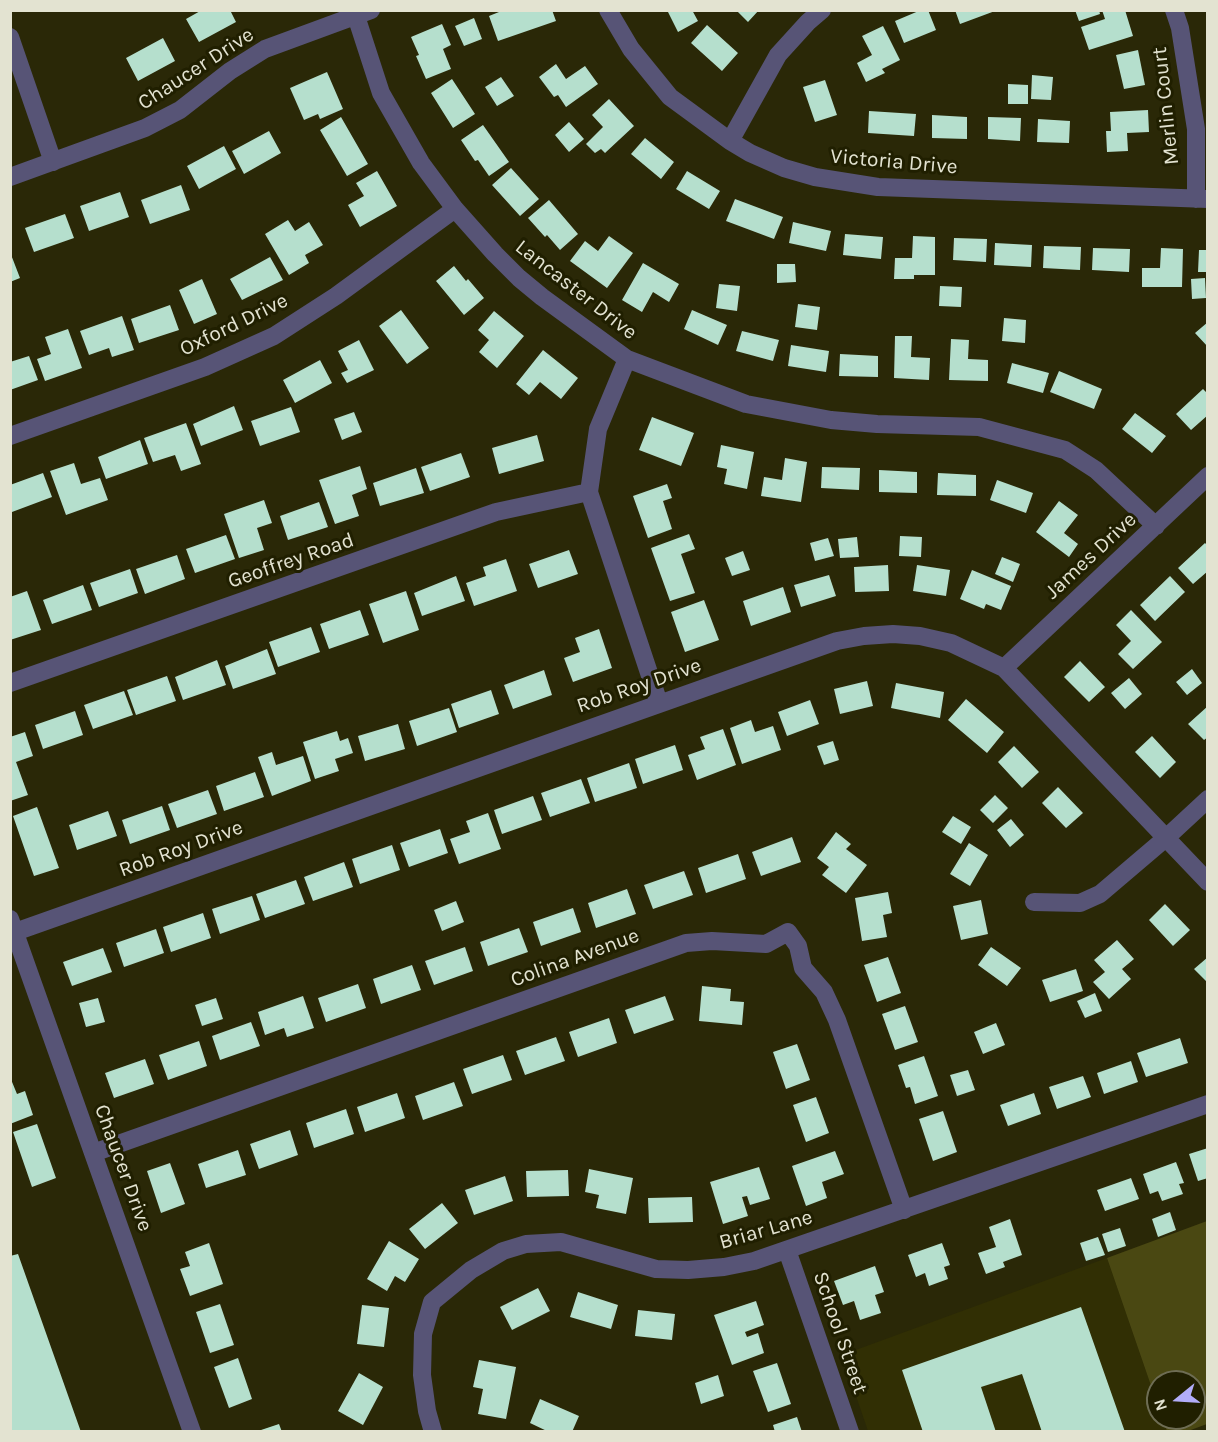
<!DOCTYPE html>
<style>
body{margin:0}
#map{position:relative;width:1218px;height:1442px;overflow:hidden;background:#2a2807;font-family:Karla,sans-serif}
canvas{display:block}
.frame{position:absolute;inset:0;border:12px solid #e3e3d1;pointer-events:none}
.north{position:absolute;left:1146px;top:1370px;width:60px;height:60px;box-sizing:border-box;background:#201f00;border:2px solid #6e6d54;border-radius:50%;rotate:252deg;font-size:16px;font-weight:700;line-height:24px;text-align:center;color:#e3e3d1}
.north::after{content:'';display:block;margin:auto;width:21px;height:27px;background:#b2adf9;clip-path:polygon(50% 0,100% 100%,50% 72%,0 100%)}
</style>
<div id="map">
<canvas width="1218" height="1442"></canvas>
<div class="frame"></div>
<div class="north">N</div>
</div>
<script>
const ctx = document.querySelector('canvas').getContext('2d');
ctx.lineJoin = 'round';
function fillPath(path, color) {
  ctx.fillStyle = color;
  ctx.fill(path, 'evenodd');
}
function shape(rows) {
  const path = new Path2D();
  for (const r of rows) {
    path.moveTo(r[0], r[1]);
    for (let i = 2; i < r.length; i += 2) path.lineTo(r[i], r[i + 1]);
  }
  return path;
}
function stroke(path, color, width, dash) {
  ctx.strokeStyle = color;
  ctx.lineWidth = width;
  ctx.lineCap = dash ? 'butt' : 'round';
  ctx.setLineDash(dash || []);
  ctx.stroke(path);
}
function write(font, color, halo, rows, align = 'center') {
  ctx.font = font + ' Karla,sans-serif';
  ctx.lineWidth = 6;
  ctx.setLineDash([]);
  ctx.textBaseline = 'middle';
  ctx.strokeStyle = halo;
  ctx.fillStyle = color;
  for (const [text, x, y, turn = 0] of rows) {
    ctx.save();
    ctx.translate(x, y);
    ctx.rotate((+turn || 0) * Math.PI / 180);
    ctx.textAlign = isNaN(turn) ? turn : align;
    if (halo) ctx.strokeText(text, 0, 0);
    ctx.fillText(text, 0, 0);
    ctx.restore();
  }
}
fillPath(shape([
 [1107,1258,1158,1406,1158,1418,1162,1418,1167,1431,868,1431,842,1355]
]), '#312f04');
fillPath(shape([
 [1207,1221,1207,1424,1188,1431,1167,1431,1162,1418,1194,1418,1194,1382,1158,1382,1158,1406,1107,1258]
]), '#4a4812');
fillPath(shape([
 [202,10,230,10,236,22,199,42,186,19],
 [504,10,552,10,556,21,498,41,489,16],
 [667,10,692,10,698,21,678,32],
 [736,10,759,10,748,22],
 [921,10,928,10,936,30,904,43,895,21],
 [955,10,995,10,995,11,960,24],
 [1075,10,1099,10,1100,14,1079,21],
 [1102,10,1125,10,1133,36,1089,50,1081,27,1105,19],
 [474,18,482,39,464,46,455,26],
 [442,24,451,45,443,49,451,69,426,79,416,56,419,55,411,37],
 [707,25,738,53,722,71,691,43],
 [883,26,900,60,882,69,885,73,866,82,857,63,872,55,862,36],
 [163,38,175,61,138,81,126,58],
 [1138,50,1145,85,1124,89,1116,55],
 [556,64,566,79,585,66,598,84,566,107,558,95,554,97,539,77],
 [327,72,343,109,320,119,318,114,304,120,290,88],
 [1032,75,1053,77,1051,100,1031,99],
 [501,77,514,96,497,106,485,87],
 [452,79,475,114,453,128,431,93],
 [825,80,837,115,815,122,803,87],
 [1008,84,1028,85,1028,104,1008,104],
 [609,99,634,126,605,153,601,149,595,153,586,144,603,127,592,115],
 [1148,110,1149,132,1127,133,1128,151,1107,152,1106,131,1111,131,1110,112],
 [869,111,916,114,914,136,868,133],
 [932,115,967,117,967,139,932,138],
 [341,117,368,164,347,176,320,130],
 [988,117,1021,118,1020,141,988,139],
 [1038,119,1070,121,1069,143,1037,142],
 [569,122,584,139,569,152,555,135],
 [483,125,509,162,489,176,478,160,475,161,461,140],
 [269,131,281,153,244,174,232,151],
 [645,138,674,162,661,179,631,154],
 [224,146,236,169,199,189,187,166],
 [511,168,539,199,520,216,492,185],
 [377,171,397,206,360,227,348,205,364,196,356,183],
 [687,171,720,191,709,209,676,189],
 [181,185,190,210,150,224,141,200],
 [120,192,129,217,89,231,80,206],
 [735,199,783,217,774,239,726,221],
 [549,200,578,234,560,250,547,235,545,237,528,218],
 [65,214,74,238,34,252,25,228],
 [288,220,295,231,309,222,323,245,305,255,309,263,289,275,265,234],
 [793,222,831,231,826,251,789,243],
 [845,234,883,237,881,259,843,255],
 [609,236,633,253,607,288,570,261,585,241,598,251],
 [913,236,935,237,935,275,914,275,914,279,894,279,895,258,912,258],
 [954,238,987,239,986,262,953,260],
 [995,243,1032,245,1031,267,994,265],
 [1044,246,1081,247,1080,270,1043,268],
 [1093,248,1130,249,1129,272,1092,270],
 [1161,248,1183,249,1182,287,1142,287,1142,268,1160,268],
 [1199,250,1208,250,1208,272,1198,272],
 [10,252,20,278,10,282],
 [270,257,283,280,242,300,230,279],
 [643,263,679,284,669,302,653,292,642,312,622,300],
 [777,264,795,264,796,282,777,283],
 [454,266,466,281,468,279,484,298,464,315,436,281],
 [1205,278,1206,298,1192,299,1191,279],
 [202,279,217,314,194,324,179,290],
 [719,284,740,286,737,311,716,308],
 [940,286,962,287,961,307,939,306],
 [798,304,820,307,817,330,795,327],
 [170,305,179,330,139,343,131,319],
 [401,310,429,348,407,364,379,326],
 [692,310,727,325,718,345,684,329],
 [494,311,524,336,497,368,479,352,489,340,478,330],
 [122,316,134,350,112,357,109,348,89,355,80,331],
 [1004,318,1026,320,1025,343,1002,341],
 [1208,322,1208,347,1195,333],
 [68,329,82,368,45,381,37,359,51,354,45,337],
 [742,331,779,340,773,361,736,351],
 [895,336,912,336,911,357,930,358,929,380,894,378],
 [951,339,969,340,968,359,988,360,988,381,949,380],
 [359,340,374,370,347,383,341,373,348,370,338,351],
 [791,345,829,351,826,372,788,366],
 [543,350,578,378,561,399,540,382,529,395,516,384],
 [840,354,878,356,878,377,839,376],
 [29,356,38,380,10,390,10,362],
 [320,360,332,383,295,403,283,380],
 [1012,363,1049,373,1043,393,1007,383],
 [1059,371,1102,389,1094,409,1050,392],
 [1203,389,1208,394,1208,415,1191,430,1176,414],
 [234,406,243,430,201,446,193,424],
 [291,407,300,432,260,446,251,421],
 [354,412,362,432,342,440,334,419],
 [1135,413,1166,436,1152,453,1122,429],
 [652,417,694,433,681,466,639,450],
 [186,423,201,464,181,471,175,455,153,462,144,438],
 [537,435,544,461,499,474,492,448],
 [140,440,148,464,106,479,98,457],
 [721,445,754,452,747,489,724,484,727,469,717,467],
 [461,453,470,477,430,491,421,467],
 [785,458,807,462,801,502,761,496,764,477,782,480],
 [74,463,81,484,100,478,108,500,66,515,50,471],
 [360,466,367,489,352,495,359,516,335,524,319,480],
 [822,467,860,468,859,490,821,488],
 [416,468,424,493,380,506,373,483],
 [879,470,917,472,917,493,879,492],
 [43,473,52,497,12,512,10,485],
 [938,473,976,475,976,496,937,495],
 [997,480,1033,493,1026,513,990,500],
 [667,484,672,498,663,501,672,529,648,538,633,496],
 [264,500,272,523,257,528,264,550,239,558,224,514],
 [1059,501,1078,515,1064,533,1078,544,1069,557,1036,532],
 [319,502,328,527,288,540,280,516],
 [689,534,695,549,681,554,695,593,670,601,651,548],
 [226,535,235,559,195,573,186,549],
 [900,536,922,537,921,557,899,556],
 [857,537,859,557,840,558,838,539],
 [828,538,834,556,815,561,810,543],
 [1205,543,1208,546,1208,571,1193,584,1178,568],
 [569,550,578,574,538,588,529,564],
 [743,551,750,570,732,576,725,558],
 [177,555,185,579,145,594,136,569],
 [1002,557,1020,564,1013,582,995,574],
 [506,559,517,591,474,606,466,583,486,576,483,567],
 [888,565,889,591,855,592,854,567],
 [917,565,950,570,946,596,913,591],
 [130,569,138,593,99,607,90,583],
 [972,570,1011,586,1001,610,986,604,984,609,960,599],
 [829,575,836,596,801,607,794,585],
 [456,576,465,601,422,616,414,593],
 [1170,576,1185,592,1155,621,1140,605],
 [83,585,92,610,52,624,43,600],
 [783,587,791,612,751,626,743,601],
 [27,591,41,630,10,640,10,597],
 [406,591,419,630,383,643,369,604],
 [704,600,719,640,685,652,671,612],
 [360,610,369,635,329,649,320,624],
 [1131,610,1162,642,1133,669,1118,654,1131,641,1116,625],
 [311,627,320,652,278,667,269,642],
 [599,629,612,668,573,682,564,658,580,652,575,638],
 [267,649,276,674,233,689,225,666],
 [217,660,226,685,183,700,175,677],
 [1080,661,1105,687,1089,702,1064,677],
 [1192,669,1202,683,1187,695,1176,682],
 [544,670,552,695,513,709,504,685],
 [167,676,176,701,136,715,127,690],
 [1129,678,1142,694,1125,709,1111,693],
 [867,681,873,706,840,714,834,689],
 [896,683,944,692,940,718,891,708],
 [491,690,499,714,459,728,451,704],
 [124,691,133,715,93,729,84,705],
 [966,699,1004,732,987,753,948,720],
 [810,700,819,724,787,736,778,712],
 [1208,706,1208,737,1204,740,1188,724],
 [449,708,457,732,417,746,409,721],
 [75,711,83,735,43,749,35,725],
 [751,720,755,732,773,726,781,750,742,764,730,728],
 [398,724,405,749,365,761,358,736],
 [723,729,736,765,697,780,688,755,705,749,700,737],
 [337,731,340,741,348,738,353,753,335,759,339,771,315,779,303,742],
 [25,732,33,756,16,762,28,795,10,801,10,737],
 [1152,736,1176,762,1160,778,1135,752],
 [833,741,839,760,824,765,817,746],
 [675,745,683,770,643,784,635,759],
 [1014,746,1039,772,1022,788,998,762],
 [272,752,276,765,303,756,311,781,272,796,258,757],
 [629,763,637,788,595,802,587,778],
 [255,772,264,797,224,811,216,786],
 [581,779,590,803,550,817,541,793],
 [1058,787,1083,813,1066,828,1042,803],
 [208,790,217,814,177,828,168,804],
 [995,795,1008,808,993,823,980,810],
 [533,796,542,820,502,834,494,810],
 [162,806,170,830,130,844,122,820],
 [37,807,59,868,34,876,13,816],
 [108,811,117,836,77,850,69,825],
 [488,813,501,849,459,864,450,839,470,832,466,821],
 [953,816,971,827,961,844,942,832],
 [1011,819,1024,835,1010,847,997,830],
 [440,829,448,853,409,867,400,843],
 [836,832,851,844,846,849,867,865,846,893,822,875,829,867,817,858],
 [792,837,801,862,761,876,752,852],
 [969,843,988,855,970,886,950,874],
 [392,845,400,870,360,884,352,859],
 [738,854,746,879,706,893,698,868],
 [344,862,353,887,313,901,304,877],
 [684,871,693,895,653,909,644,885],
 [296,880,305,904,265,918,256,894],
 [627,889,636,914,596,928,588,903],
 [888,892,892,913,883,915,887,937,862,941,855,898],
 [252,896,260,920,220,934,212,909],
 [981,900,988,934,961,940,953,906],
 [456,901,464,922,442,931,434,910],
 [1165,904,1190,930,1173,946,1149,920],
 [573,908,581,932,541,946,533,922],
 [203,913,211,938,171,952,163,927],
 [519,928,528,952,488,966,480,942],
 [156,929,164,953,124,967,116,943],
 [1117,940,1134,959,1122,969,1131,979,1109,999,1093,982,1105,972,1094,960],
 [465,947,473,971,434,985,425,961],
 [991,947,1021,968,1007,986,978,965],
 [103,948,112,972,72,986,63,962],
 [888,957,901,993,877,1002,864,965],
 [1208,957,1208,983,1194,969],
 [412,965,421,990,381,1004,373,979],
 [1076,969,1083,991,1050,1002,1042,980],
 [358,984,366,1008,326,1022,318,998],
 [702,986,731,989,730,1001,744,1002,742,1025,699,1021],
 [1095,993,1102,1011,1085,1018,1077,1001],
 [303,996,314,1028,287,1037,284,1028,265,1035,258,1012],
 [665,996,674,1020,634,1034,625,1010],
 [98,998,105,1022,86,1027,79,1003],
 [216,998,223,1019,202,1026,195,1005],
 [905,1006,918,1042,895,1050,882,1014],
 [609,1018,617,1043,578,1057,569,1032],
 [251,1022,260,1046,220,1060,212,1036],
 [996,1023,1005,1045,983,1054,974,1032],
 [556,1037,565,1061,525,1075,516,1051],
 [1180,1038,1188,1063,1146,1077,1137,1053],
 [199,1041,207,1066,168,1080,159,1055],
 [797,1044,810,1080,786,1089,773,1052],
 [503,1055,512,1080,472,1094,463,1069],
 [924,1056,938,1096,915,1104,910,1087,906,1088,898,1065],
 [145,1059,154,1084,114,1098,105,1073],
 [1131,1061,1138,1082,1104,1094,1097,1073],
 [968,1070,975,1090,957,1096,950,1075],
 [1083,1076,1091,1097,1057,1109,1049,1087],
 [10,1077,17,1094,25,1091,33,1115,10,1124],
 [454,1082,463,1106,423,1120,415,1096],
 [397,1093,405,1118,365,1132,357,1107],
 [1034,1093,1041,1114,1008,1126,1000,1105],
 [816,1097,829,1133,806,1142,793,1105],
 [346,1109,354,1134,314,1148,306,1123],
 [943,1111,957,1152,933,1161,919,1119],
 [37,1124,56,1178,32,1187,13,1132],
 [290,1130,298,1155,259,1169,250,1144],
 [1208,1148,1208,1178,1198,1181,1189,1154],
 [238,1150,246,1175,206,1188,198,1164],
 [835,1151,844,1174,822,1182,827,1198,806,1206,792,1166],
 [1176,1162,1184,1183,1179,1184,1183,1194,1162,1201,1158,1191,1150,1194,1143,1174],
 [170,1163,185,1204,161,1213,147,1171],
 [759,1167,770,1199,750,1205,747,1196,742,1197,748,1216,723,1224,710,1182],
 [589,1169,633,1178,626,1214,596,1208,599,1195,585,1192],
 [568,1170,569,1196,527,1197,526,1171],
 [505,1176,513,1201,474,1215,465,1190],
 [1131,1178,1139,1199,1105,1211,1097,1190],
 [692,1197,693,1222,649,1223,648,1198],
 [442,1203,458,1223,425,1249,409,1229],
 [1170,1212,1176,1230,1158,1237,1152,1219],
 [1010,1219,1022,1255,1003,1262,1005,1267,986,1274,978,1253,996,1247,989,1227],
 [1120,1228,1126,1246,1108,1252,1102,1234],
 [1098,1237,1105,1255,1086,1261,1080,1243],
 [389,1241,419,1259,405,1282,395,1276,387,1291,367,1279],
 [209,1243,223,1284,190,1296,180,1269,190,1266,185,1252],
 [942,1243,950,1265,944,1267,948,1279,929,1286,925,1273,916,1277,908,1255],
 [18,1254,81,1432,10,1432,10,1256],
 [875,1266,884,1292,875,1295,881,1313,860,1320,854,1301,843,1305,834,1281],
 [538,1288,550,1311,512,1330,500,1307],
 [578,1292,618,1305,611,1329,570,1317],
 [756,1301,764,1325,745,1332,747,1337,758,1333,764,1353,732,1365,714,1315],
 [220,1304,234,1345,210,1353,196,1312],
 [362,1305,389,1308,384,1347,357,1344],
 [1081,1307,1125,1432,1042,1432,1022,1374,981,1387,996,1432,923,1432,902,1370],
 [638,1310,675,1314,672,1340,635,1336],
 [238,1358,252,1399,229,1408,214,1367],
 [479,1360,516,1367,506,1419,478,1414,483,1389,473,1387],
 [777,1363,791,1404,768,1412,753,1371],
 [359,1373,383,1387,363,1425,338,1411],
 [718,1375,724,1396,701,1404,695,1383],
 [540,1399,579,1416,572,1432,549,1432,530,1423],
 [797,1417,802,1432,775,1432,773,1425],
 [279,1424,282,1432,258,1432,258,1431]
]), '#b5dfcd');
stroke(shape([
 [608,10,631,49,670,97,730,141,750,153,784,168,815,177,878,187,1208,199],
 [1174,10,1180,28,1196,129,1196,199],
 [356,16,381,93,421,163,455,209,495,254,519,278,542,297,627,359,746,404,831,420,877,424,979,427,1065,450,1096,470,1156,526],
 [10,37,53,162],
 [730,141,778,55,808,22,822,10],
 [10,177,145,128,180,110,230,71,265,49,371,10],
 [627,359,598,429,589,492,659,703],
 [10,436,205,367,274,336,336,296,455,209],
 [1004,668,1208,476],
 [10,683,496,512,589,492],
 [1034,902,1080,903,1100,894,1167,837,1208,799],
 [10,919,192,1432],
 [15,932,837,641,864,636,893,634,920,636,951,643,1004,668,1208,882],
 [93,1153,686,943,712,941,766,944,788,932,798,946,803,968,824,992,837,1020,904,1210],
 [787,1250,850,1432],
 [433,1432,427,1411,422,1375,423,1334,432,1302,471,1270,503,1251,526,1244,561,1242,656,1269,688,1270,724,1267,754,1261,1208,1104]
]), '#575476', 18);
write('21px', '#e3e3d1', '#201f00', [
 ["Chaucer Drive",196,69,-33],
 ["Merlin Court",1166,106,-96],
 ["Victoria Drive",894,162,5],
 ["Lancaster Drive",576,290,38],
 ["Oxford Drive",234,325,-26],
 ["James Drive",1091,556,-43],
 ["Geoffrey Road",291,561,-19],
 ["Rob Roy Drive",639,686,-19],
 ["Rob Roy Drive",181,849,-20],
 ["Colina Avenue",575,958,-20],
 ["Chaucer Drive",123,1168,70],
 ["Briar Lane",766,1230,-16],
 ["School Street",840,1333,71]
]);
</script>
